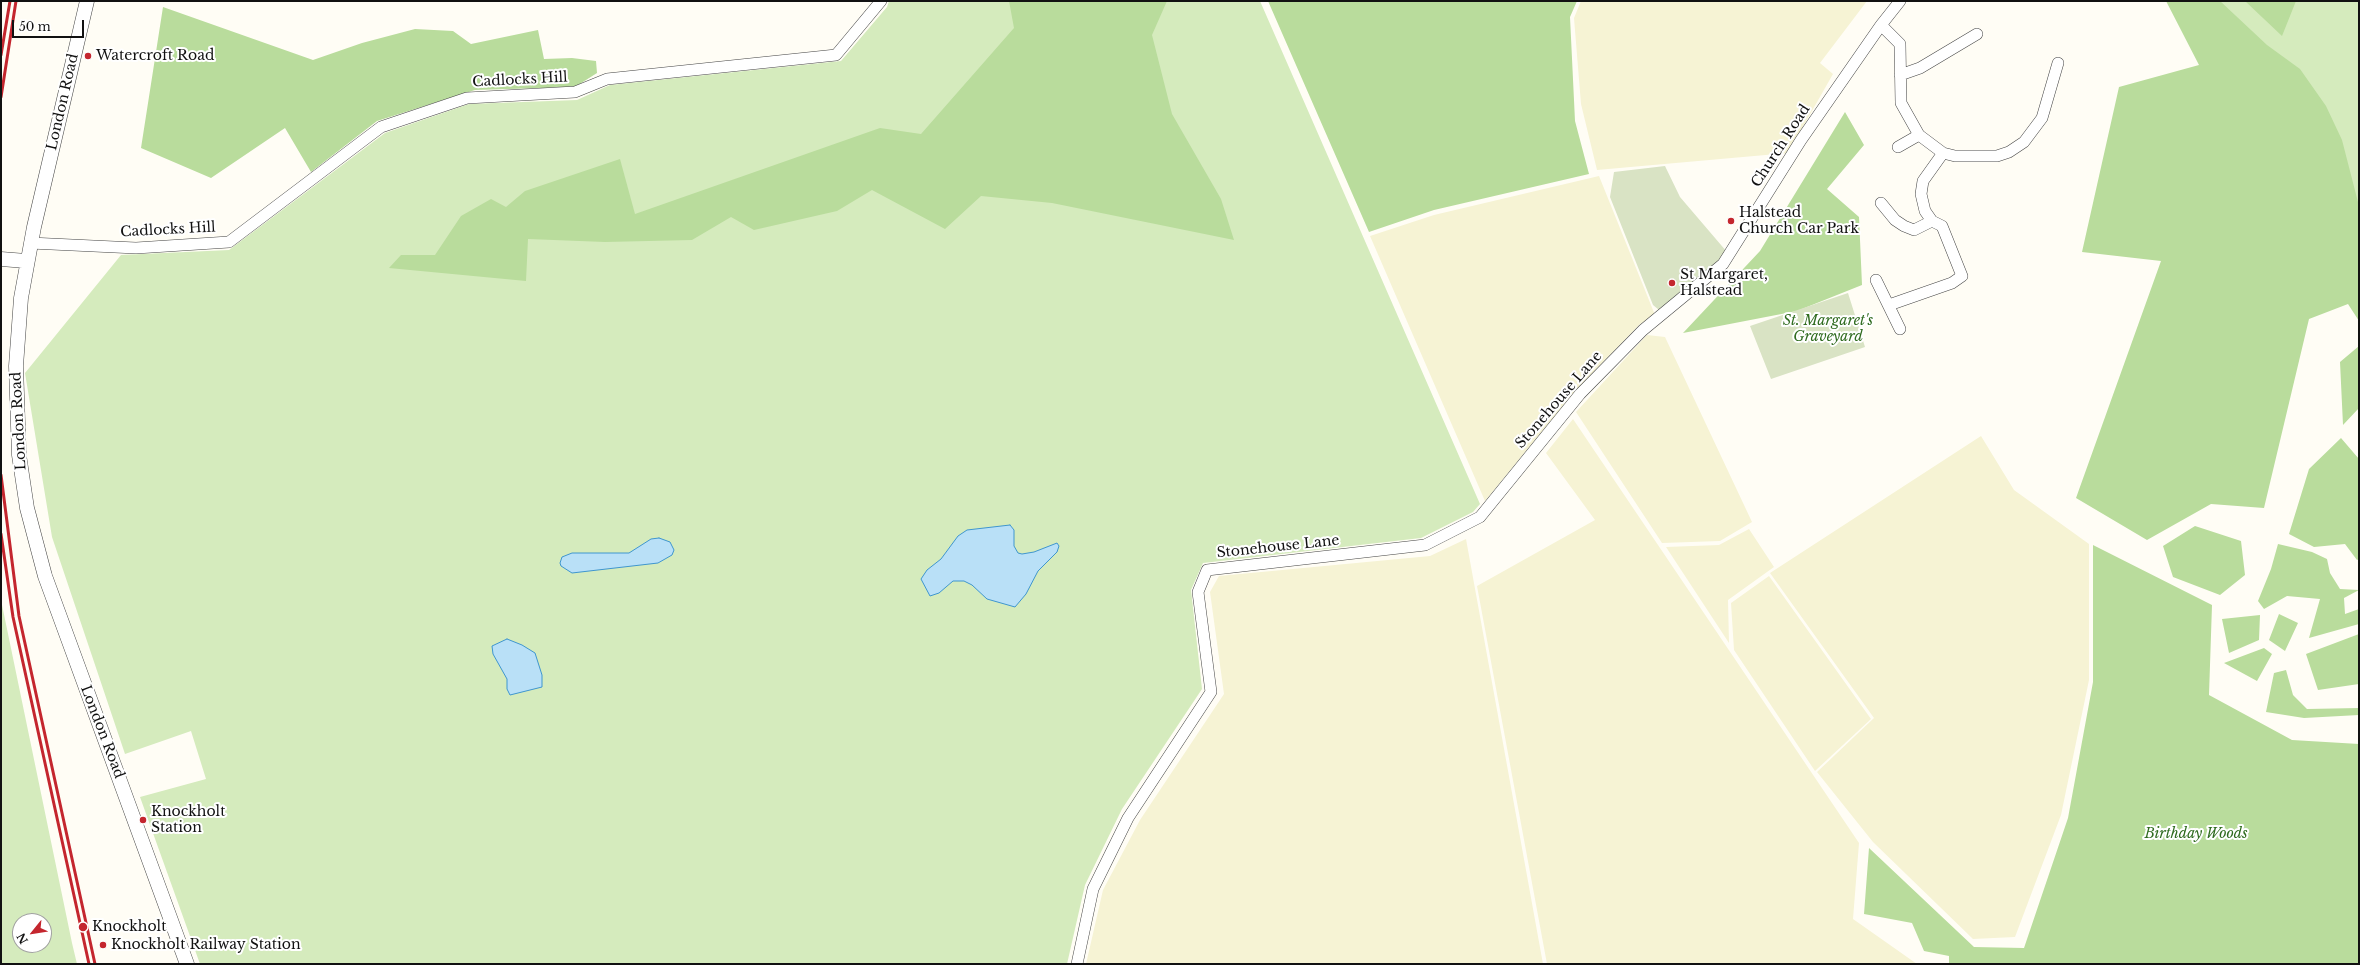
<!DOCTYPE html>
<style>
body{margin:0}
#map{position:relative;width:2360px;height:965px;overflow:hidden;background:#fffdf5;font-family:"Libre Baskerville",serif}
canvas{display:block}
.frame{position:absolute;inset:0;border:2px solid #111;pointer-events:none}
.north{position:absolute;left:12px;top:913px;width:40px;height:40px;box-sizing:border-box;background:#fff;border:1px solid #a0a0a0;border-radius:50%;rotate:240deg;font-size:11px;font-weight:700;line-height:16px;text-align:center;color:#111}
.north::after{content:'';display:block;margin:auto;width:14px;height:18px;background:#c4262e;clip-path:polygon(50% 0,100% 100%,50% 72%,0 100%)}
.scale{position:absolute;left:12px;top:20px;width:72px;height:18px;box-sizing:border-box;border:2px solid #111;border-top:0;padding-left:5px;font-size:12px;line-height:14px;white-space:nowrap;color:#111;-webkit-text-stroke:3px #fff;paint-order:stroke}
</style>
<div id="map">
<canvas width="2360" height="965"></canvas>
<div class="frame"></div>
<div class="north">N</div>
<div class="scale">50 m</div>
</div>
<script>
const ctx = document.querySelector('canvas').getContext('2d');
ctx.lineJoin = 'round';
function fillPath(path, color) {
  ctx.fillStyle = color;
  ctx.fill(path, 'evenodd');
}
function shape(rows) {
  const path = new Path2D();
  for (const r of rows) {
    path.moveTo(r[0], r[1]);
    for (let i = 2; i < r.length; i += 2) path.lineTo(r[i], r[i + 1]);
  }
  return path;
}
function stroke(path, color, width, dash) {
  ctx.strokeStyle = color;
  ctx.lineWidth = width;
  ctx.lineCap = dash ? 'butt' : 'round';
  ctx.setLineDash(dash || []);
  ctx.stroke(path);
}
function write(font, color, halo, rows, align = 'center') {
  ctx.font = font + ' "Libre Baskerville",serif';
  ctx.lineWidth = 4;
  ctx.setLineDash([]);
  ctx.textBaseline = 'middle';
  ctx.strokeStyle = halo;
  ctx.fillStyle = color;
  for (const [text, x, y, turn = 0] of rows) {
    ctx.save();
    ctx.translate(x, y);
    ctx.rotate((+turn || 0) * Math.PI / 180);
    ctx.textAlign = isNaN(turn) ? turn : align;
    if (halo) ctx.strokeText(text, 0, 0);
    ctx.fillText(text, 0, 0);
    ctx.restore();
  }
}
fillPath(shape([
 [1581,1,1867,1,1820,63,1833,74,1788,153,1597,170,1581,104,1574,18],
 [1599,176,1655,315,1640,324,1577,389,1485,501,1370,236,1434,215],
 [1647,335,1665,337,1752,522,1720,541,1662,543,1576,412],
 [1573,419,1859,843,1853,919,1917,964,1547,964,1477,586,1595,520,1546,453],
 [1981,436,2014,490,2089,544,2089,680,2061,815,2015,937,1973,939,1873,842,1817,772,1874,718,1770,573],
 [1749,529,1774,567,1728,600,1729,643,1666,547,1719,545],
 [1466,539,1543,964,1086,964,1103,890,1140,820,1224,694,1210,592,1219,576,1430,556],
 [1769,576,1871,719,1815,771,1734,650,1731,603]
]), '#f6f3d4');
fillPath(shape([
 [889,1,1260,1,1480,504,1473,512,1421,538,1203,563,1191,590,1202,689,1122,809,1085,885,1067,964,200,964,140,797,206,779,191,731,125,754,52,537,25,373,121,255,229,250,385,133,469,104,577,100,610,85,841,61,887,7],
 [2208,1,2359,1,2359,222],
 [1,600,72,943,77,964,1,964],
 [20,921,44,921,44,945,20,945]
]), '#d5ebbd');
fillPath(shape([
 [1009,1,1167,1,1152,35,1172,114,1221,199,1234,240,1052,203,981,196,945,229,872,190,837,211,754,230,731,217,692,240,605,242,528,239,526,281,389,268,401,255,435,255,461,216,491,199,506,207,525,191,620,159,635,214,880,128,921,134,1014,28],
 [1268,1,1577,1,1570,17,1575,121,1589,174,1434,210,1369,232],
 [2166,1,2220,1,2267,45,2300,69,2326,106,2342,140,2359,206,2359,321,2348,304,2309,319,2264,508,2211,504,2147,540,2076,498,2161,261,2082,252,2119,87,2199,65],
 [2245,1,2296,1,2282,36],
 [163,7,313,60,362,43,415,29,453,31,471,44,538,30,544,59,572,58,596,61,597,73,575,87,475,90,377,121,311,172,285,128,211,178,141,148],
 [1845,112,1864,145,1827,189,1859,217,1862,285,1797,311,1683,333,1760,251],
 [2359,346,2359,408,2343,425,2340,362],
 [2341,438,2359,459,2359,559,2357,560,2345,544,2314,547,2289,534,2309,469],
 [2195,526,2241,541,2245,575,2220,595,2173,577,2163,546],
 [2278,544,2312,552,2327,559,2330,573,2340,589,2359,590,2344,598,2345,614,2359,609,2359,624,2309,638,2320,599,2287,596,2264,609,2258,601,2271,569],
 [2093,545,2212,605,2209,695,2292,740,2359,744,2359,964,1949,964,1949,956,1924,951,1912,923,1864,914,1869,848,1974,947,2024,948,2068,818,2093,682],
 [2279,614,2298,623,2285,651,2269,640],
 [2260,615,2259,640,2229,653,2222,619],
 [2359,634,2359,684,2318,690,2306,654],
 [2264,648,2272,654,2257,681,2224,663],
 [2286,670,2293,695,2307,709,2359,708,2359,715,2304,718,2266,712,2274,673]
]), '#b9dc9c');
fillPath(shape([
 [1665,166,1680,197,1727,252,1720,263,1659,310,1653,305,1610,197,1614,172],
 [1848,293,1865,347,1771,379,1750,326]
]), '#d9e3c4');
const water = shape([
 [1010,525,1014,530,1014,546,1018,553,1022,554,1034,552,1057,543,1059,546,1057,552,1038,571,1026,594,1015,607,987,599,972,585,964,581,953,581,939,593,930,596,921,579,927,570,941,559,958,536,967,530,1010,525],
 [659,538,670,542,674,550,672,555,658,563,572,573,561,566,560,563,562,557,572,553,629,553,651,539,659,538],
 [507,639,522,645,535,653,542,675,542,687,510,695,507,689,507,679,493,654,492,646,507,639]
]);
fillPath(water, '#b9e0f7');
stroke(water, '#3f96cf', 1);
const minor = shape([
 [1881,25,1900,44,1901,103,1919,135,1943,153,1923,181,1921,194,1925,211,1932,221,1942,226,1962,276,1952,283,1889,305],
 [1900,75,1920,68,1977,34],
 [1898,147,1919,135],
 [1943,153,1955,156,1997,156,2009,152,2024,142,2042,118,2058,63],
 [1881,203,1895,220,1904,226,1914,230,1932,221],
 [30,243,136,248,229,242,381,127,467,98,575,92,607,79,836,55,881,1],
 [1876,280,1900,329],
 [1077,964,1093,889,1128,818,1211,692,1198,592,1207,570,1425,545,1480,517,1580,394,1643,330,1723,264,1801,140,1881,25,1900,1]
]);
const tertiary = shape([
 [87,1,34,227,21,298,16,366,19,455,27,508,45,576,187,964],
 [1,259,26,261]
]);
stroke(minor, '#444', 12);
stroke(tertiary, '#444', 15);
stroke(minor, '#fff', 11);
stroke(tertiary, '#fff', 14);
stroke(shape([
 [1,55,10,1],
 [1,97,16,1],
 [1,475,19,616,95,964],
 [1,534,13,617,89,964]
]), '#c4262e', 3);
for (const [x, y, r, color] of [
 [88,56,4,"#c4262e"],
 [1731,221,4,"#c4262e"],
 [1672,283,4,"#c4262e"],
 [143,820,4,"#c4262e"],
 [83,927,5,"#c4262e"],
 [103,945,4,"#c4262e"]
]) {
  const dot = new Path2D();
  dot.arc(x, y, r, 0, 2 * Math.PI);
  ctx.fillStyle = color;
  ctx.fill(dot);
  stroke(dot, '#fff', 1.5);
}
write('14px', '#111', '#fff', [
 ["Watercroft Road",96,56],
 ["Halstead",1739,213],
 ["Church Car Park",1739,229],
 ["St Margaret,",1680,275],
 ["Halstead",1680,291],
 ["Knockholt",151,812],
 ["Station",151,828],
 ["Knockholt",92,927],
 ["Knockholt Railway Station",111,945]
], 'left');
write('14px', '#111', '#fff', [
 ["Cadlocks Hill",520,80,-3],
 ["London Road",63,102,-77],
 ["Church Road",1781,146,-57],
 ["Cadlocks Hill",168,230,-3],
 ["Stonehouse Lane",1559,400,-49],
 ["London Road",19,421,-93],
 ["Stonehouse Lane",1278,547,-6],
 ["London Road",102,732,69]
]);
write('italic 14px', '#2f6b1f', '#fff', [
 ["St. Margaret's",1828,321],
 ["Graveyard",1828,337],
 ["Birthday Woods",2196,834]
]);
</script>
